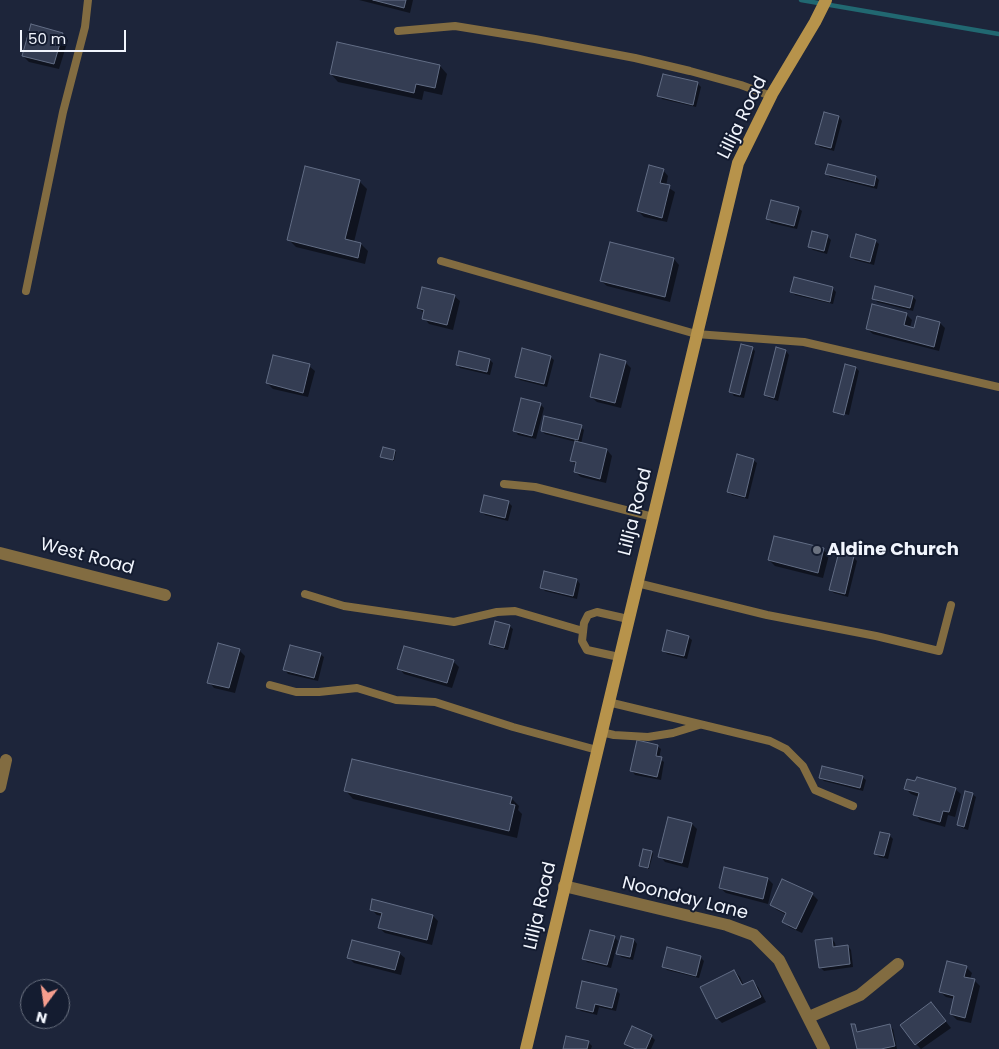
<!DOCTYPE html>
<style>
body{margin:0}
#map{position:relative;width:999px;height:1049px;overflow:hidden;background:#1d253a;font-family:Poppins,sans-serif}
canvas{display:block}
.north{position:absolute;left:20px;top:979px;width:50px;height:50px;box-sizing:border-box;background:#141c30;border:1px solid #6c7382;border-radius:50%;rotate:194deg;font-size:14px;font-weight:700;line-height:20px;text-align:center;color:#f1f5fd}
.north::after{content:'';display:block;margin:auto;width:18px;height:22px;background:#f59d8e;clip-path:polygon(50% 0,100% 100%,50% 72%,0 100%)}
.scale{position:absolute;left:20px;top:30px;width:106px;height:22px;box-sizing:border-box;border:2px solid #f1f5fd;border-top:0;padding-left:6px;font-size:15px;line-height:18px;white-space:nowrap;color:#f1f5fd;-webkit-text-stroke:4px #141c30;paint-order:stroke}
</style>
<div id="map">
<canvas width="999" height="1049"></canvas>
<div class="north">N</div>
<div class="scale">50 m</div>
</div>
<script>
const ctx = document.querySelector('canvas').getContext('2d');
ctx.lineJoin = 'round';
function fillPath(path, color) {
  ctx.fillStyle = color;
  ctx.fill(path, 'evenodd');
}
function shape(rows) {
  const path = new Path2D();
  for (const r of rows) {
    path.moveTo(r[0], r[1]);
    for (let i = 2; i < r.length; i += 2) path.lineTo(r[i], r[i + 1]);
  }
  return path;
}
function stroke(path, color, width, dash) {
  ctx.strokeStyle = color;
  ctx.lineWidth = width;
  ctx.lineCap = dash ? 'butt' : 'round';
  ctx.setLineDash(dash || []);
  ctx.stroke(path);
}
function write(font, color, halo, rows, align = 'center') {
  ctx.font = font + ' Poppins,sans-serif';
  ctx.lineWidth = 4;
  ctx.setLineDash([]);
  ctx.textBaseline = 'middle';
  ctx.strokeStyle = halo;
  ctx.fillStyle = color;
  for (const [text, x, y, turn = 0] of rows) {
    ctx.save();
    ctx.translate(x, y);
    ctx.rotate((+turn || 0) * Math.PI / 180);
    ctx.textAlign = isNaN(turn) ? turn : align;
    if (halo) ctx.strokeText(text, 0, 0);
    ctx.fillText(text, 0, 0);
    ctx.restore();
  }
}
fillPath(shape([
 [359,0,413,0,410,13],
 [62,34,68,40,59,69,29,62,23,56],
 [440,66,447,74,442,95,424,91,422,100,338,82,331,74],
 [698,84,701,87,696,107,662,99,659,95],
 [825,114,839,117,842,121,834,151,820,147,817,144],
 [663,170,668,176,666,186,675,192,667,222,644,217,638,211],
 [827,174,876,177,879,180,877,189,830,177],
 [359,181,367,189,354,242,361,244,368,251,365,264,296,247,288,239],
 [798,208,802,211,797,229,771,223,768,219],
 [827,236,831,240,827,254,813,250,809,247],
 [875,241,879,244,874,265,855,260,851,257],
 [674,259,679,265,670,302,607,286,601,281],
 [832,288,836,292,833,304,795,295,791,291],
 [454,296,460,301,453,330,429,324,424,318,424,313,418,308],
 [913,297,916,300,913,311,877,302,874,298],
 [906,314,912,320,910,328,915,329,940,323,945,328,939,351,873,334,867,329],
 [752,348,755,351,744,398,734,396,731,392],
 [786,351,789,355,778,401,769,398,765,395],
 [550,357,554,360,547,387,520,380,516,376],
 [490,360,493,363,490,375,460,368,457,364],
 [625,362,631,368,621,408,597,402,591,397],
 [846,365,856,368,859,371,849,415,837,412,837,414,834,412],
 [309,366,315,371,308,397,273,389,267,383],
 [540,404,544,408,536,439,518,435,515,431],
 [581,427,584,430,581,444,607,450,612,456,606,483,581,477,575,472,577,466,571,460,576,442,545,434,542,431],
 [395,451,396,452,394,461,382,457],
 [753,460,757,463,748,499,732,495,728,492],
 [508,502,512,506,508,521,485,515,481,511],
 [823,550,829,555,823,578,775,566,769,560],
 [853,557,857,561,848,597,834,593,830,590],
 [545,572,577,580,580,584,577,599,545,591,541,587],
 [509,626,513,629,508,650,494,647,490,643],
 [688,637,692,640,687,659,667,654,663,650],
 [239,650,245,656,235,693,214,688,209,682],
 [320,654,324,657,318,681,288,674,285,670],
 [453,661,459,667,452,688,404,674,399,668],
 [657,746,661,749,659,758,664,762,661,780,635,775,632,771],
 [862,777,866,780,863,791,824,781,820,778],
 [906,789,955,789,961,794,955,817,948,815,945,827,920,820,915,814,919,797,911,794],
 [346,791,511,798,519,806,518,810,522,814,517,838,353,799],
 [972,794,976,797,968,830,962,828,958,825],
 [692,824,697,829,688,868,665,862,660,856],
 [889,835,893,839,888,859,879,857,876,854],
 [652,852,653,854,649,869,642,867,640,866],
 [768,879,773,884,768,904,726,893,720,888],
 [812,894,818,900,802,933,789,927,784,922,787,915,777,910,771,905],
 [373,901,433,916,438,921,432,945,385,933,379,928,382,916,377,915,371,909],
 [614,937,618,941,611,968,587,962,584,959],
 [832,939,835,943,836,948,848,946,851,950,853,967,824,971,820,967],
 [634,940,637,944,633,960,621,957,618,953],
 [399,953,405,958,401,975,354,963,349,958],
 [700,957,704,961,699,978,667,970,663,967],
 [966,967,972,973,970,979,974,980,980,986,971,1023,957,1020,951,1014,955,999,946,997,940,992],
 [734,971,740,977,744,986,753,982,758,987,766,1002,722,1023,717,1018],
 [616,990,620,994,616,1011,599,1007,597,1015,581,1011,577,1008],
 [931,1003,951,1028,921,1049,916,1044],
 [854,1025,859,1033,889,1026,893,1029,897,1049,858,1049],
 [651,1036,655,1040,651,1049,634,1049,626,1044],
 [588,1042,592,1046,591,1049,564,1049]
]), '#0007');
stroke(shape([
 [801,0,999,34]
]), '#216871', 4.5);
const building = shape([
 [373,0,406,0,404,8,373,0],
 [31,24,63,33,54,64,22,56,31,24],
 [337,42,440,65,435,88,416,84,414,93,330,74,337,42],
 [663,74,698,82,693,105,657,96,663,74],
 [824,112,839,116,831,148,815,144,824,112],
 [828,164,876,176,874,186,825,174,828,164],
 [649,165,664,169,660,183,670,185,662,218,637,211,649,165],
 [305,166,360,180,345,239,361,243,358,258,287,240,305,166],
 [771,200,799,207,794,226,766,219,771,200],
 [812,231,828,235,824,251,808,247,812,231],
 [856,234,876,240,870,262,850,257,856,234],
 [610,242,674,258,665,297,600,281,610,242],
 [794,277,833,287,830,302,790,292,794,277],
 [875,286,913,296,910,308,872,299,875,286],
 [422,287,455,295,447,325,422,319,424,310,417,308,422,287],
 [872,304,907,313,904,325,914,328,917,316,940,322,934,347,866,329,872,304],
 [741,344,753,347,740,395,729,392,741,344],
 [776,347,786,350,774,398,764,395,776,347],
 [522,348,551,356,544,384,515,377,522,348],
 [459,351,490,359,487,372,456,365,459,351],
 [600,354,626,361,615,403,590,397,600,354],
 [273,355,310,364,303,393,266,383,273,355],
 [845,364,856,367,844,415,833,412,845,364],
 [521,398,541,403,532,436,513,431,521,398],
 [544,416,582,425,578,440,541,431,544,416],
 [575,441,607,449,600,479,574,472,576,462,570,461,575,441],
 [383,447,395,450,393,460,380,457,383,447],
 [737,454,754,459,745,497,727,492,737,454],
 [484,495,509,501,505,518,480,512,484,495],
 [774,536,824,548,818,573,768,560,774,536],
 [839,552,854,556,845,594,829,590,839,552],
 [544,571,577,579,573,596,540,588,544,571],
 [495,621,510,625,504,648,489,644,495,621],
 [667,630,689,636,684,656,662,651,667,630],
 [218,643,240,649,229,688,207,683,218,643],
 [290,645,321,653,314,678,283,670,290,645],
 [404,646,454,660,447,683,397,669,404,646],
 [637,740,658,745,656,756,662,757,657,777,630,771,637,740],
 [352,759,512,797,510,804,515,805,509,831,344,791,352,759],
 [822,766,863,776,860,788,819,778,822,766],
 [917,777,956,788,949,812,943,811,940,822,913,815,919,793,904,789,907,779,915,781,917,777],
 [965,791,973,793,964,827,957,825,965,791],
 [668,817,692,823,682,863,658,857,668,817],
 [880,832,890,834,884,856,874,854,880,832],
 [643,849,652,851,648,868,639,866,643,849],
 [724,867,768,878,763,899,719,888,724,867],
 [782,879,813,893,796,929,782,922,786,913,770,905,782,879],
 [372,899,433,915,427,940,378,928,382,913,370,910,372,899],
 [590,930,615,936,607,965,582,959,590,930],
 [621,936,634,939,630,957,616,954,621,936],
 [832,938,833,947,848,945,850,964,819,968,815,940,832,938],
 [352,940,400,952,395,970,347,958,352,940],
 [667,947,701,956,696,976,662,967,667,947],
 [947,961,967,966,964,977,975,979,965,1018,950,1014,954,996,939,992,947,961],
 [734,970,742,985,753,980,761,997,716,1019,700,987,734,970],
 [582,981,617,989,612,1008,595,1004,593,1012,576,1008,582,981],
 [931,1002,946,1021,915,1045,900,1025,931,1002],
 [851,1024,855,1024,857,1032,890,1024,895,1046,881,1049,857,1049,851,1024],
 [632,1026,652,1035,646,1049,636,1049,624,1044,632,1026],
 [566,1036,589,1041,587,1049,563,1049,566,1036]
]);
fillPath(building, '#343d53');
stroke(building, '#626d85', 1);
stroke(shape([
 [398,31,455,26,535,39,635,58,690,71,741,85,771,96],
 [441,261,696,334,804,342,999,387],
 [26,291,63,112,85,27,88,0],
 [504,484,535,487,653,517],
 [637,583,767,615,876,636,939,651,951,605],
 [305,594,344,606,454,622,497,612,515,611,583,631],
 [619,657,587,650,582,641,584,623,588,615,597,612,628,619],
 [270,685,296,692,319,692,357,688,396,700,435,702,513,727,597,750],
 [608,702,770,741,786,749,803,766,815,790,853,806],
 [601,732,614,735,648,737,673,733,699,725]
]), '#826c41', 8);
stroke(shape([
 [0,553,165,595],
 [0,787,6,760],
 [564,886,727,925,754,935,779,960,824,1049],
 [809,1017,860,995,898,964]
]), '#826c41', 12);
stroke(shape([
 [526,1049,738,163,772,94,815,22,826,0]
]), '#b7934b', 12);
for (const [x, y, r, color] of [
 [817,550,5,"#6b7280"]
]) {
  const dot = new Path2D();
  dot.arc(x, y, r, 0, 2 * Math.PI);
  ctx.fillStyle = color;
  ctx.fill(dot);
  stroke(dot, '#141c30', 2);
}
write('18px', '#f1f5fd', '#141c30', [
 ["Lillja Road",743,118,-64],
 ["Lillja Road",636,512,-76],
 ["West Road",87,557,15],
 ["Noonday Lane",685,899,14],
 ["Lillja Road",541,906,-77]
]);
write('bold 18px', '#f1f5fd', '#141c30', [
 ["Aldine Church",827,550]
], 'left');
</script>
